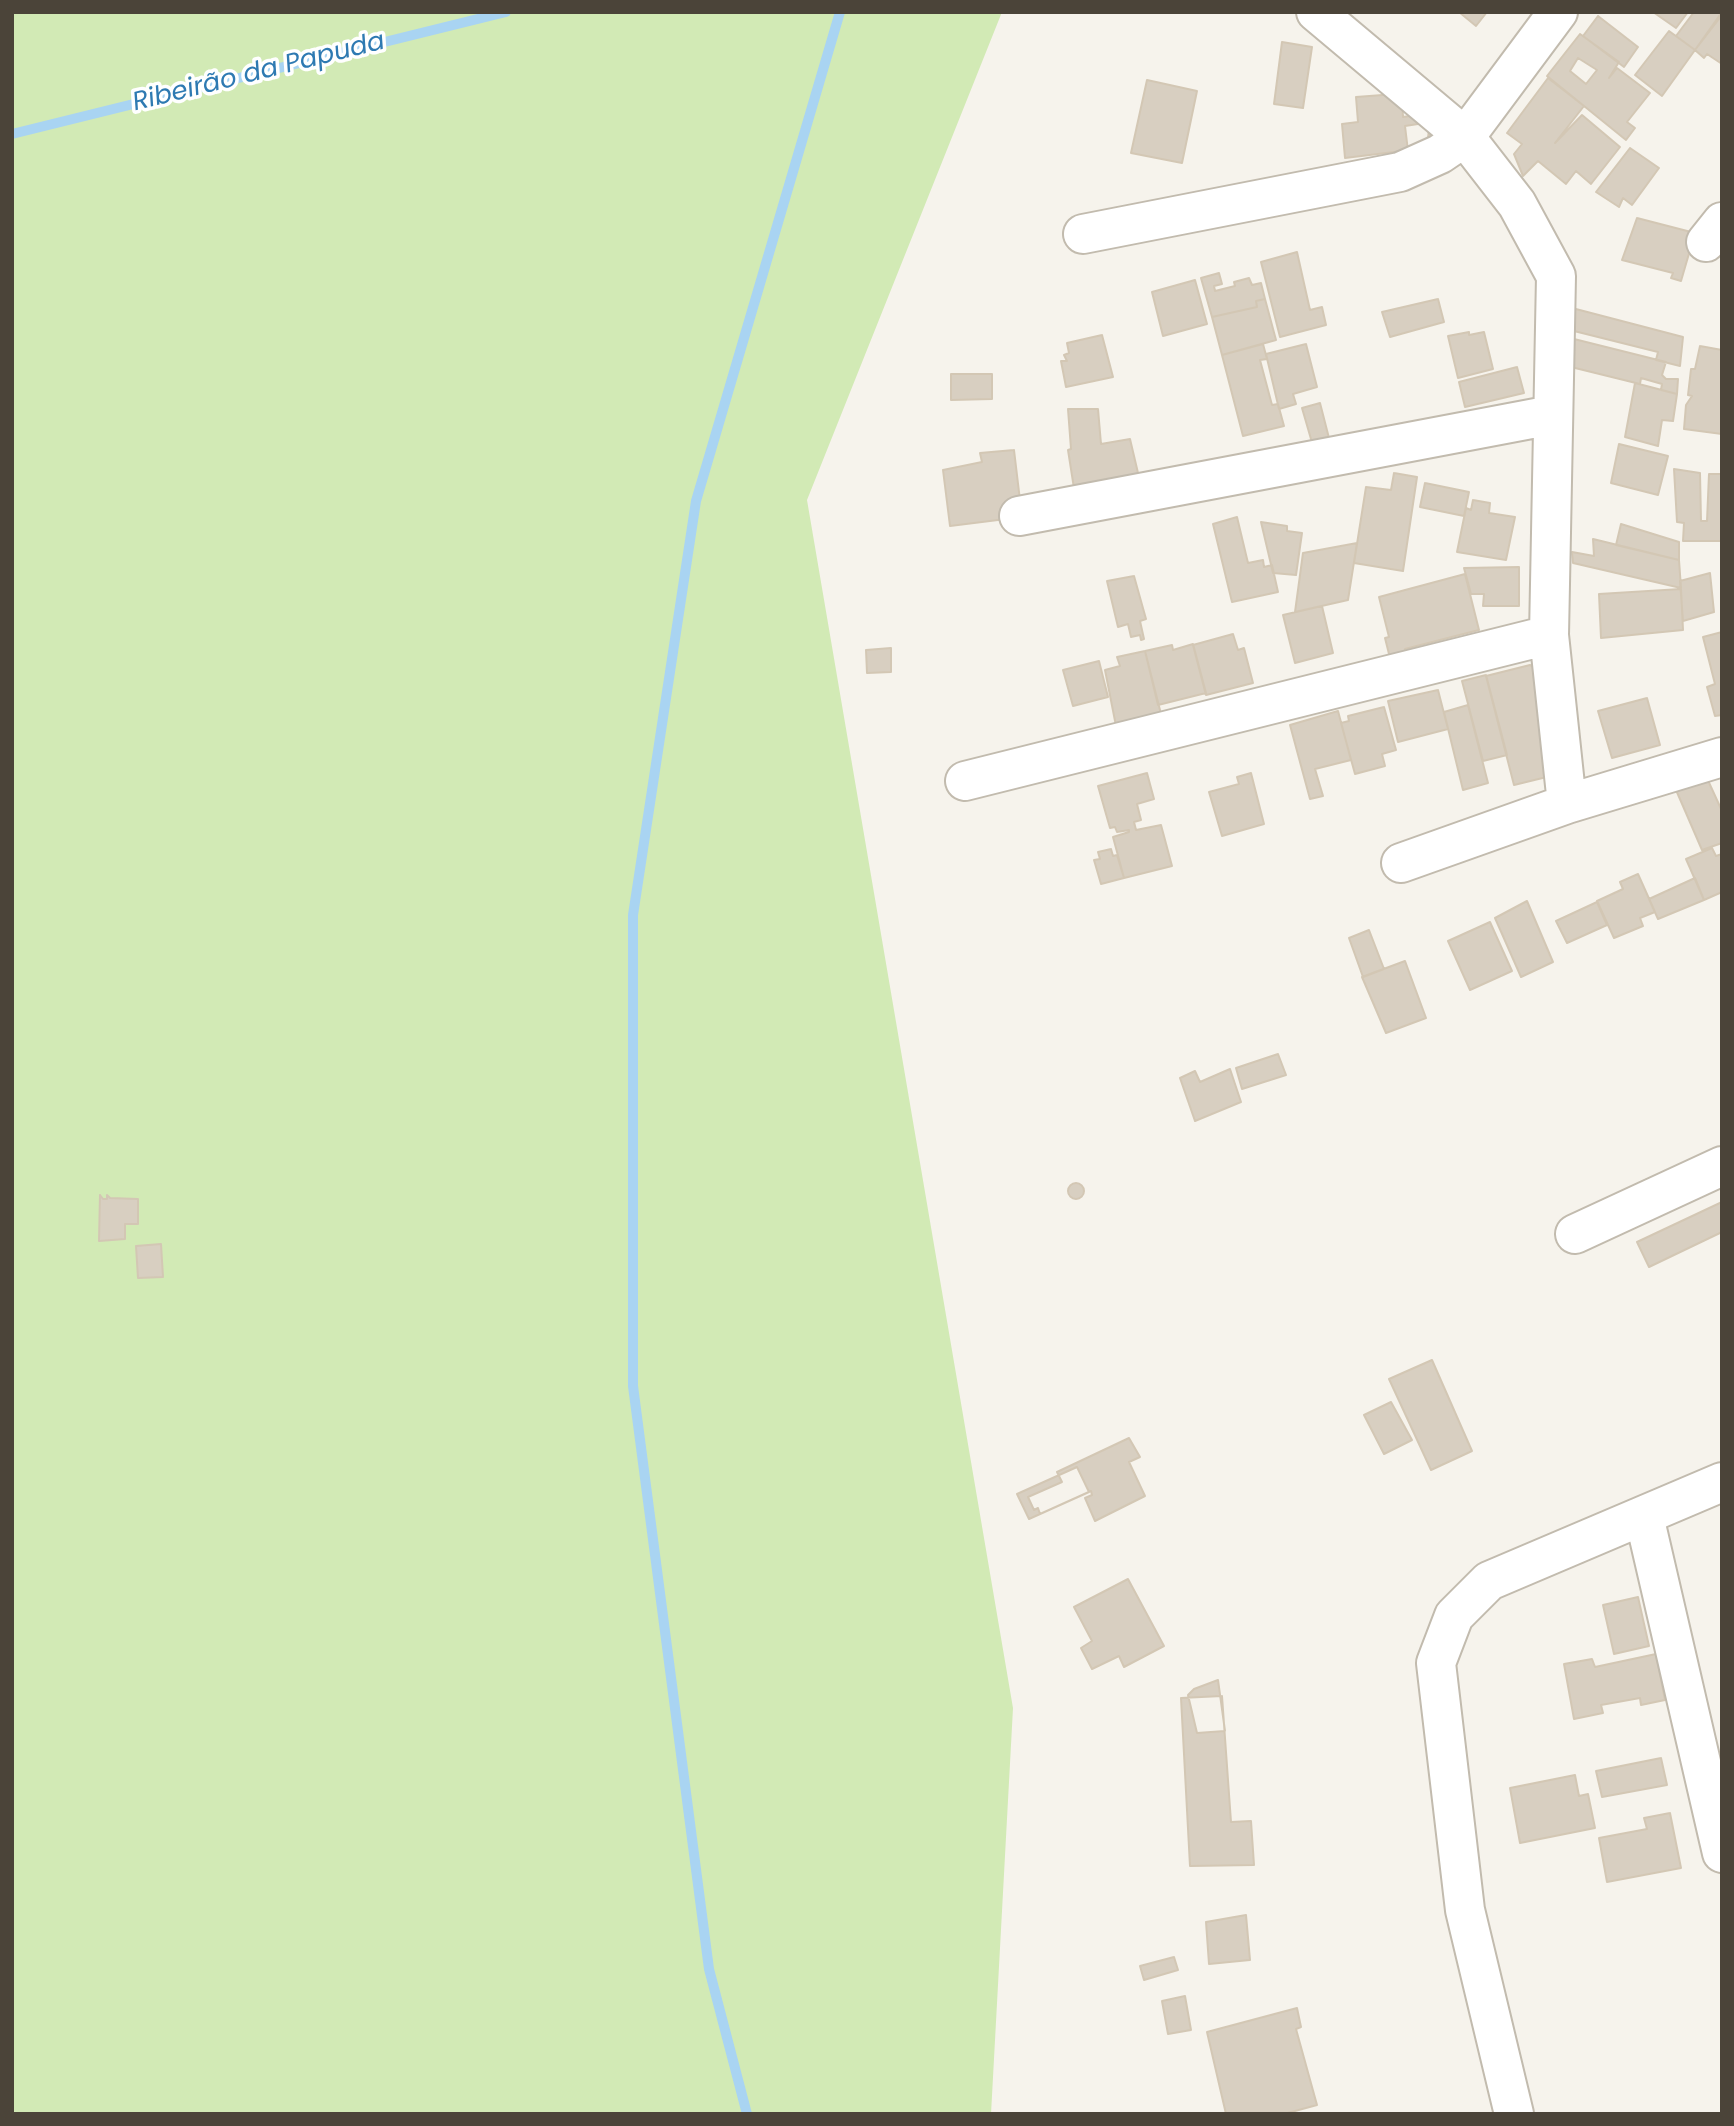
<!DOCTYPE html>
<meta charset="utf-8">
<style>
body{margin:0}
#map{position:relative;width:1734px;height:2126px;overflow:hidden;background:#f6f3ec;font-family:Poppins,sans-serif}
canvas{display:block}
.frame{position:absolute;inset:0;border:14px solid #4b4439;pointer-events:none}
</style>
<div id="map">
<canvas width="1734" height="2126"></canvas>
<div class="frame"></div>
</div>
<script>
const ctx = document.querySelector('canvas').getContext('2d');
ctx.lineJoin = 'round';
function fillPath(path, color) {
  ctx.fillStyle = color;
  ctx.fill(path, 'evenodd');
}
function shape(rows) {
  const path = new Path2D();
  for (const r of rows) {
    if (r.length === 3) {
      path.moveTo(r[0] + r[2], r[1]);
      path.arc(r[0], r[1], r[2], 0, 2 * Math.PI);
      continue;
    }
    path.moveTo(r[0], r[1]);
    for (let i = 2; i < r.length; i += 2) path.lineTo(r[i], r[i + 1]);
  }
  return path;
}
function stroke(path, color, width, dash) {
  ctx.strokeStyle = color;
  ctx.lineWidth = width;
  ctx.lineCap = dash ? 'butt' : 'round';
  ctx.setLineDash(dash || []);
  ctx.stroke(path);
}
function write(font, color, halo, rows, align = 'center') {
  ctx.font = font + ' Poppins,sans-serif';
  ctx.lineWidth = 7;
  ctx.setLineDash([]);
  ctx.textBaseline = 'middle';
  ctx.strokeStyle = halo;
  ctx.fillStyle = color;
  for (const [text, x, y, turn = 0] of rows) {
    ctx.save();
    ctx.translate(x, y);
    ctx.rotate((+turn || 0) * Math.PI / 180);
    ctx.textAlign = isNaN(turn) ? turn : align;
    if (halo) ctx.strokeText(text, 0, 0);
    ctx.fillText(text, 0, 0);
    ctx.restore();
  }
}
fillPath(shape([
 [12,12,1002,12,807,500,1013,1708,991,2114,12,2114]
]), '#d2eab5');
stroke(shape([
 [12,134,506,12],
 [747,2114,709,1969,633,1386,633,915,696,501,840,12]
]), '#a9d4f2', 10);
const building = shape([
 [1459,12,1487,12,1476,26,1459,12],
 [1653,12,1688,12,1676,28,1653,12],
 [1694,12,1722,12,1695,50,1676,36,1694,12],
 [1722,15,1722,64,1707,54,1704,58,1695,50,1722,15],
 [1598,16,1638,47,1624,67,1583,36,1598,16],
 [1669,31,1695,50,1662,96,1635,75,1669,31],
 [1580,34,1619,62,1609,78,1617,68,1650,93,1627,122,1635,128,1626,140,1547,76,1580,34],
 [1578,58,1597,70,1586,84,1570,71,1578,58],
 [1282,42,1312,47,1303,108,1274,104,1282,42],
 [1548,78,1584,106,1555,143,1582,115,1620,147,1591,184,1576,171,1566,184,1538,161,1523,176,1514,154,1522,144,1507,133,1548,78],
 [1147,80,1197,91,1182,163,1131,153,1147,80],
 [1396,94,1402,99,1403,117,1417,115,1430,119,1427,148,1345,158,1342,124,1358,122,1356,97,1396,94],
 [1417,113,1432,121,1426,149,1408,151,1405,126,1418,124,1417,113],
 [1630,148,1659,168,1632,205,1623,198,1619,207,1596,192,1630,148],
 [1637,218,1695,233,1681,281,1671,278,1673,273,1622,260,1637,218],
 [1297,252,1310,310,1322,307,1326,325,1280,337,1261,262,1297,252],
 [1219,273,1222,284,1214,286,1215,291,1235,286,1234,282,1249,278,1252,285,1261,283,1265,299,1256,301,1257,307,1212,317,1201,278,1219,273],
 [1195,280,1207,324,1163,336,1152,292,1195,280],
 [1265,299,1276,340,1222,355,1212,317,1257,307,1256,301,1265,299],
 [1438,299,1444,322,1390,337,1382,312,1438,299],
 [1572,308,1683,337,1680,366,1656,360,1658,352,1570,330,1572,308],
 [1469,332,1469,335,1484,332,1493,369,1458,378,1448,336,1469,332],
 [1102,335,1113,377,1066,387,1061,361,1067,361,1064,355,1069,353,1067,343,1102,335],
 [1570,338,1666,362,1662,375,1666,379,1678,379,1677,394,1661,390,1662,384,1641,378,1640,384,1567,366,1570,338],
 [1263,344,1267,359,1260,360,1272,405,1278,404,1284,426,1243,436,1222,355,1263,344],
 [1306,344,1317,387,1293,394,1296,404,1279,409,1266,354,1306,344],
 [1700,346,1722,350,1722,434,1684,429,1686,405,1692,396,1688,395,1691,369,1695,369,1700,346],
 [1517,367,1524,393,1465,407,1459,382,1517,367],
 [951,374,992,374,992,399,951,400,951,374],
 [1635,383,1677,394,1673,421,1662,420,1658,446,1625,437,1635,383],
 [1320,403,1330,442,1313,446,1302,408,1320,403],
 [1068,409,1098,409,1101,444,1130,439,1142,490,1076,501,1068,450,1071,449,1068,409],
 [1619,444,1668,456,1658,495,1611,483,1619,444],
 [1014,450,1022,517,950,526,943,470,982,462,980,453,1014,450],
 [1674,469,1700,473,1701,521,1707,521,1709,474,1722,474,1722,541,1683,541,1684,523,1677,522,1674,469],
 [1394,473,1417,477,1403,571,1354,563,1366,487,1391,490,1394,473],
 [1425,483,1469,492,1464,516,1420,507,1425,483],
 [1473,500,1490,503,1489,513,1515,517,1506,560,1457,552,1466,508,1471,510,1473,500],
 [1237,517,1248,563,1263,560,1264,567,1272,565,1278,592,1232,602,1213,524,1237,517],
 [1261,522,1287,526,1287,531,1302,533,1296,575,1273,573,1261,522],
 [1621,524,1679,542,1679,560,1616,545,1621,524],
 [1593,539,1679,560,1681,588,1573,563,1572,552,1594,556,1593,539],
 [1357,543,1348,600,1295,612,1303,553,1357,543],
 [1519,567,1519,606,1483,606,1484,594,1471,594,1464,568,1519,567],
 [1710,573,1714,612,1683,621,1680,581,1710,573],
 [1465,574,1479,630,1405,649,1406,654,1390,658,1385,638,1389,637,1379,597,1465,574],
 [1134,576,1146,619,1140,621,1144,639,1141,640,1140,635,1131,637,1128,624,1118,627,1107,581,1134,576],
 [1681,589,1683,630,1601,638,1599,594,1681,589],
 [1322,606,1333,653,1295,663,1283,615,1322,606],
 [1722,632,1722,715,1715,716,1707,687,1715,684,1703,637,1722,632],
 [1233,634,1238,650,1244,648,1253,683,1206,695,1193,645,1233,634],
 [1193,644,1206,693,1158,705,1145,651,1172,645,1173,650,1193,644],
 [891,648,891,672,867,673,866,650,891,648],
 [1145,651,1162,718,1117,731,1105,670,1120,666,1117,657,1145,651],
 [1099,661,1108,697,1073,706,1063,670,1099,661],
 [1530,665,1541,671,1559,774,1514,785,1486,676,1530,665],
 [1486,675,1507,755,1483,761,1462,681,1486,675],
 [1438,690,1448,729,1398,742,1388,701,1438,690],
 [1647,698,1660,745,1612,758,1598,711,1647,698],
 [1468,705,1488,783,1463,790,1444,712,1468,705],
 [1384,707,1396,750,1382,754,1385,766,1355,774,1341,723,1349,721,1348,716,1384,707],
 [1338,711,1351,760,1315,769,1323,796,1310,799,1290,725,1338,711],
 [1147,773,1154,799,1137,804,1141,820,1134,822,1136,830,1161,825,1172,866,1124,878,1113,837,1129,832,1129,830,1117,832,1115,827,1110,828,1098,786,1147,773],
 [1251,773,1264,824,1222,836,1209,792,1239,784,1237,777,1251,773],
 [1706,776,1722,811,1722,843,1702,850,1673,783,1706,776],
 [1712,848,1716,856,1722,854,1722,892,1704,900,1686,859,1712,848],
 [1111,849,1113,856,1117,855,1124,878,1101,884,1094,860,1100,859,1098,852,1111,849],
 [1638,874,1655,912,1640,918,1643,926,1614,938,1597,901,1623,889,1620,882,1638,874],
 [1695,878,1704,900,1658,919,1649,899,1695,878],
 [1527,901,1553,962,1521,977,1495,918,1527,901],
 [1597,902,1607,925,1567,943,1556,921,1597,902],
 [1490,922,1512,971,1470,990,1448,941,1490,922],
 [1369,930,1384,969,1363,977,1349,938,1369,930],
 [1405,961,1426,1018,1386,1033,1362,977,1405,961],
 [1278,1054,1286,1075,1242,1089,1236,1068,1278,1054],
 [1230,1069,1241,1102,1195,1121,1180,1078,1195,1071,1200,1082,1230,1069],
 [1076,1191,8],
 [100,1195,103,1199,107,1199,107,1195,110,1198,138,1199,138,1224,125,1224,125,1239,99,1241,100,1195],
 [1722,1202,1722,1232,1649,1267,1637,1242,1722,1202],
 [161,1244,163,1277,138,1278,136,1246,161,1244],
 [1432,1360,1472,1451,1431,1470,1389,1379,1432,1360],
 [1391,1402,1412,1440,1384,1454,1364,1415,1391,1402],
 [1129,1438,1140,1457,1129,1462,1145,1496,1095,1521,1085,1498,1092,1495,1091,1491,1040,1514,1038,1508,1034,1510,1028,1497,1062,1482,1057,1472,1129,1438],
 [1077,1467,1089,1492,1029,1519,1017,1494,1077,1467],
 [1128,1579,1164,1646,1124,1667,1119,1656,1092,1669,1081,1648,1092,1641,1074,1607,1128,1579],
 [1638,1597,1649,1646,1614,1654,1603,1605,1638,1597],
 [1656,1654,1665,1700,1641,1705,1640,1698,1601,1705,1603,1713,1574,1719,1564,1664,1592,1659,1595,1667,1656,1654],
 [1218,1680,1225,1731,1197,1733,1188,1695,1194,1689,1218,1680],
 [1222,1696,1231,1822,1251,1821,1254,1865,1190,1866,1181,1698,1222,1696],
 [1661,1758,1667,1785,1602,1797,1596,1771,1661,1758],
 [1575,1775,1579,1796,1588,1794,1595,1828,1520,1843,1510,1788,1575,1775],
 [1670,1813,1681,1868,1607,1882,1599,1838,1647,1829,1644,1818,1670,1813],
 [1246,1915,1250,1960,1209,1964,1206,1922,1246,1915],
 [1174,1957,1178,1970,1144,1980,1140,1966,1174,1957],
 [1185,1996,1191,2030,1168,2034,1162,2001,1185,1996],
 [1297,2008,1301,2027,1296,2029,1317,2105,1284,2114,1226,2114,1207,2032,1297,2008]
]);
fillPath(building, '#d8cfc1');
stroke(building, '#d3c7b4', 2);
const minor = shape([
 [1316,12,1465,137,1517,204,1556,276,1549,635,1567,804],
 [1083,234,1400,172,1440,154,1465,137,1558,12],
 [1706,242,1722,222],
 [1019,516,1552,415],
 [965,781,1549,635],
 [1401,863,1567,804,1722,757],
 [1575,1234,1722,1166],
 [1644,1516,1722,1853],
 [1514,2114,1465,1910,1436,1663,1454,1616,1489,1581,1722,1482]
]);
stroke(minor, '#c2bbae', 42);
stroke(minor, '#fff', 38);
write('italic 26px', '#2e7ab2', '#fff', [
 ["Ribeirão da Papuda",259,73,-14]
]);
</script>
